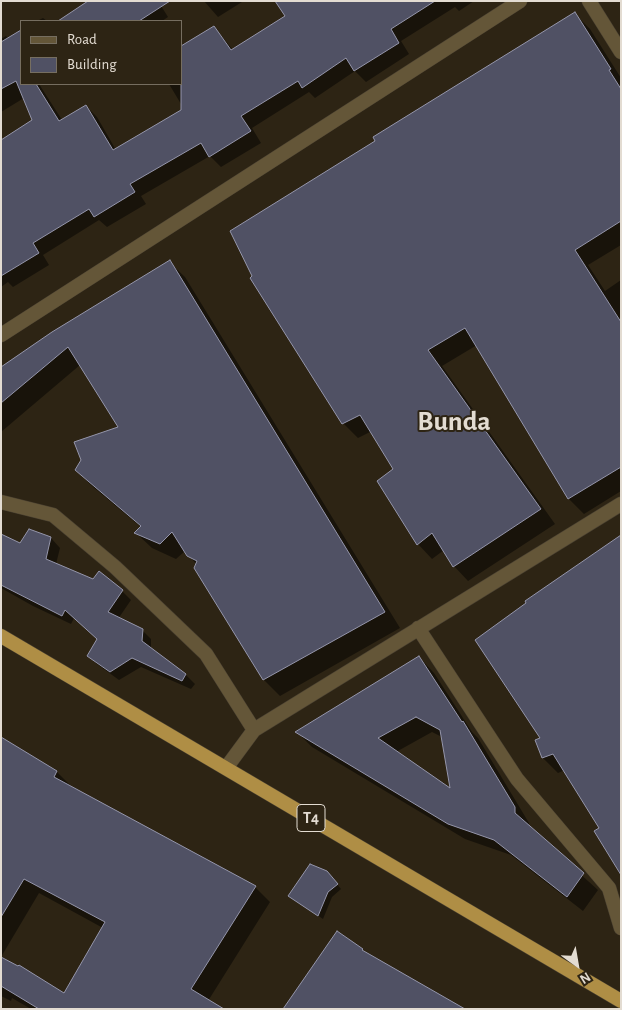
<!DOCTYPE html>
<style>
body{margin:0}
#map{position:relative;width:622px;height:1010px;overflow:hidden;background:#2d2414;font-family:"Alegreya Sans",sans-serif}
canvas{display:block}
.frame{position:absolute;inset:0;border:2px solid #e3dcd2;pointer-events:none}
.legend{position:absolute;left:20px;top:20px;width:162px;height:65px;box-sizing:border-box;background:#2d2414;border:1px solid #766e60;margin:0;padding:6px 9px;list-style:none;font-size:15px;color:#e3dcd2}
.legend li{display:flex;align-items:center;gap:10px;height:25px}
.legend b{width:25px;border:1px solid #766e60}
.north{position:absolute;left:552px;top:940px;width:50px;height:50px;-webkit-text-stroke:4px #2d2414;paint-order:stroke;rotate:148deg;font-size:14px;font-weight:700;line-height:20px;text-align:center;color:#e3dcd2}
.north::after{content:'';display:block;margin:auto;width:18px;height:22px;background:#e3dcd2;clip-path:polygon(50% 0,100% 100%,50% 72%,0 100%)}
</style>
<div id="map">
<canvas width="622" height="1010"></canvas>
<div class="frame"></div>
<ul class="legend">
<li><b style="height:6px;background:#645638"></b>Road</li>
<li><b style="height:14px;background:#505164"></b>Building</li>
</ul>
<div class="north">N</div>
</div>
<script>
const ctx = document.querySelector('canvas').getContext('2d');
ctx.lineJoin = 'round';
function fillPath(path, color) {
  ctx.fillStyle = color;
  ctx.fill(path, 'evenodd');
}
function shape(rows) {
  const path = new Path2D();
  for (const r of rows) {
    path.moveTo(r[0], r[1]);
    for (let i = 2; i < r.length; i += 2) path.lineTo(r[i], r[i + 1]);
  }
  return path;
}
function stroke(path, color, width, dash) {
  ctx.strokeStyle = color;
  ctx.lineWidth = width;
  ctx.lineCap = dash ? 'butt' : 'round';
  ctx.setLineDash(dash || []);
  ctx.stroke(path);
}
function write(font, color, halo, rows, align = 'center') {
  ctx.font = font + ' "Alegreya Sans",sans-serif';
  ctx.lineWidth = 4;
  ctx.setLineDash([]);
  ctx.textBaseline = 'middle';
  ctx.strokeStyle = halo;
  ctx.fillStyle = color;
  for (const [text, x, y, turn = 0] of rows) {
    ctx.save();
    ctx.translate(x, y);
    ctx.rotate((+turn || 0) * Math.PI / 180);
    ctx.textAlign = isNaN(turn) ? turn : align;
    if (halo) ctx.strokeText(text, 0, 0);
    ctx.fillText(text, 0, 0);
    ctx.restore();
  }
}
fillPath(shape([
 [90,1,158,1,168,17,162,21,60,21],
 [204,1,242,1,242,2,218,17],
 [277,1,474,1,459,11,455,7,401,41,409,54,366,82,355,71,315,98,309,92,252,128,261,143,221,167,210,156,141,196,146,204,107,227,99,220,43,255,49,265,13,287,8,282,1,287,1,141,34,121,24,98,1,112,1,39,6,36,8,39,21,31,21,84,39,84,62,120,86,106,97,117,116,150,184,109,169,84,181,84,214,27,233,50,287,16],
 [575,14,590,29,621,78,621,245,588,265,605,291,621,280,621,491,584,514,569,499,477,345,442,366,555,524,468,581,454,566,444,550,432,559,418,544,395,470,372,431,358,438,343,423,377,141],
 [43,18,47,21,37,21],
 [169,262,185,277,400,628,280,696,264,680,196,568,197,565,185,551,176,559,152,548,136,533,141,527,92,486,76,470,120,427,80,365,1,432,1,369],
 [1,535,20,544,51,538,60,548,56,564,122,591,131,600,118,619,142,630,151,639,151,649,186,675,195,684,191,689,141,667,119,680,97,664,88,655,98,639,74,618,71,624,33,606,1,588],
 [528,603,601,828,565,770,558,773,543,758,537,741,542,739],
 [419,657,434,673,472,732,478,738,529,823,529,828,598,890,583,911,511,855,465,839,312,747,297,732],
 [432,732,442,737,451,791,396,752],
 [1,738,57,772,72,787,255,887,270,902,208,1001,222,1009,31,1009,12,998,11,1001,1,996,1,959,64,994,103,928,39,893,1,957],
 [331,877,341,889,332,897,323,919,289,896]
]), '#0007');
const building = shape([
 [88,1,170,1,139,21,58,21,88,1],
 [275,1,435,1,391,29,399,43,354,71,346,58,302,88,298,81,241,116,251,131,209,157,201,143,130,184,135,192,94,217,89,209,33,243,39,253,1,276,1,140,32,120,16,81,1,89,1,42,21,30,21,84,36,84,59,121,86,105,113,150,181,110,181,46,214,26,231,50,285,16,275,1],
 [575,12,611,69,609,70,621,89,621,221,575,250,621,322,621,467,568,499,465,328,428,350,541,509,453,567,432,533,417,545,377,481,393,469,360,415,342,424,250,278,252,276,230,231,375,141,373,137,575,12],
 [170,260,385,612,263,680,194,568,197,561,187,556,172,532,160,544,134,533,141,526,75,470,81,460,74,442,118,427,68,347,1,403,1,367,52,332,170,260],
 [29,529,51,537,46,559,93,579,99,571,123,590,108,612,143,629,142,641,186,674,182,681,132,658,110,672,87,656,97,639,65,610,62,616,1,585,1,534,20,543,29,529],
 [621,535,621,875,594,831,599,828,553,754,542,758,535,740,540,738,475,640,526,603,525,601,621,535],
 [419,656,462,722,463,721,515,807,515,813,584,873,567,897,494,840,448,824,295,732,419,656],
 [416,717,440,730,450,788,378,738,416,717],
 [1,737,57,771,54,777,256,886,191,989,224,1009,39,1009,1,986,1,957,18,966,19,965,64,993,105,922,24,879,1,917,1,737],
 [310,864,327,871,338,884,328,892,318,916,288,896,310,864],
 [337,931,363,949,362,950,465,1009,283,1009,337,931]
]);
fillPath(building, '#505164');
stroke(building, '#9596ab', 1);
const minor = shape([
 [589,1,621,52],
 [1,335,520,1],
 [1,502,53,515,115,567,206,654,254,730],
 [418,628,517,779,609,888,621,928],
 [226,768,254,730,621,504]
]);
const trunk = shape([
 [1,636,621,1001]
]);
stroke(minor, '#4a4132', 15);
stroke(trunk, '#4a4132', 15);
stroke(minor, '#645638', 14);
stroke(trunk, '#af8e45', 14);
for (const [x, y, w] of [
 [311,818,28]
]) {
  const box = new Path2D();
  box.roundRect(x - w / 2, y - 13.5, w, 27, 4);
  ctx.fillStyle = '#2d2414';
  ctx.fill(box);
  stroke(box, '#e3dcd2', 1);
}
write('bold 16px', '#e3dcd2', null, [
 ["T4",311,818]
]);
write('bold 28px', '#e3dcd2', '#2d2414', [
 ["Bunda",454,422]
]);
</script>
